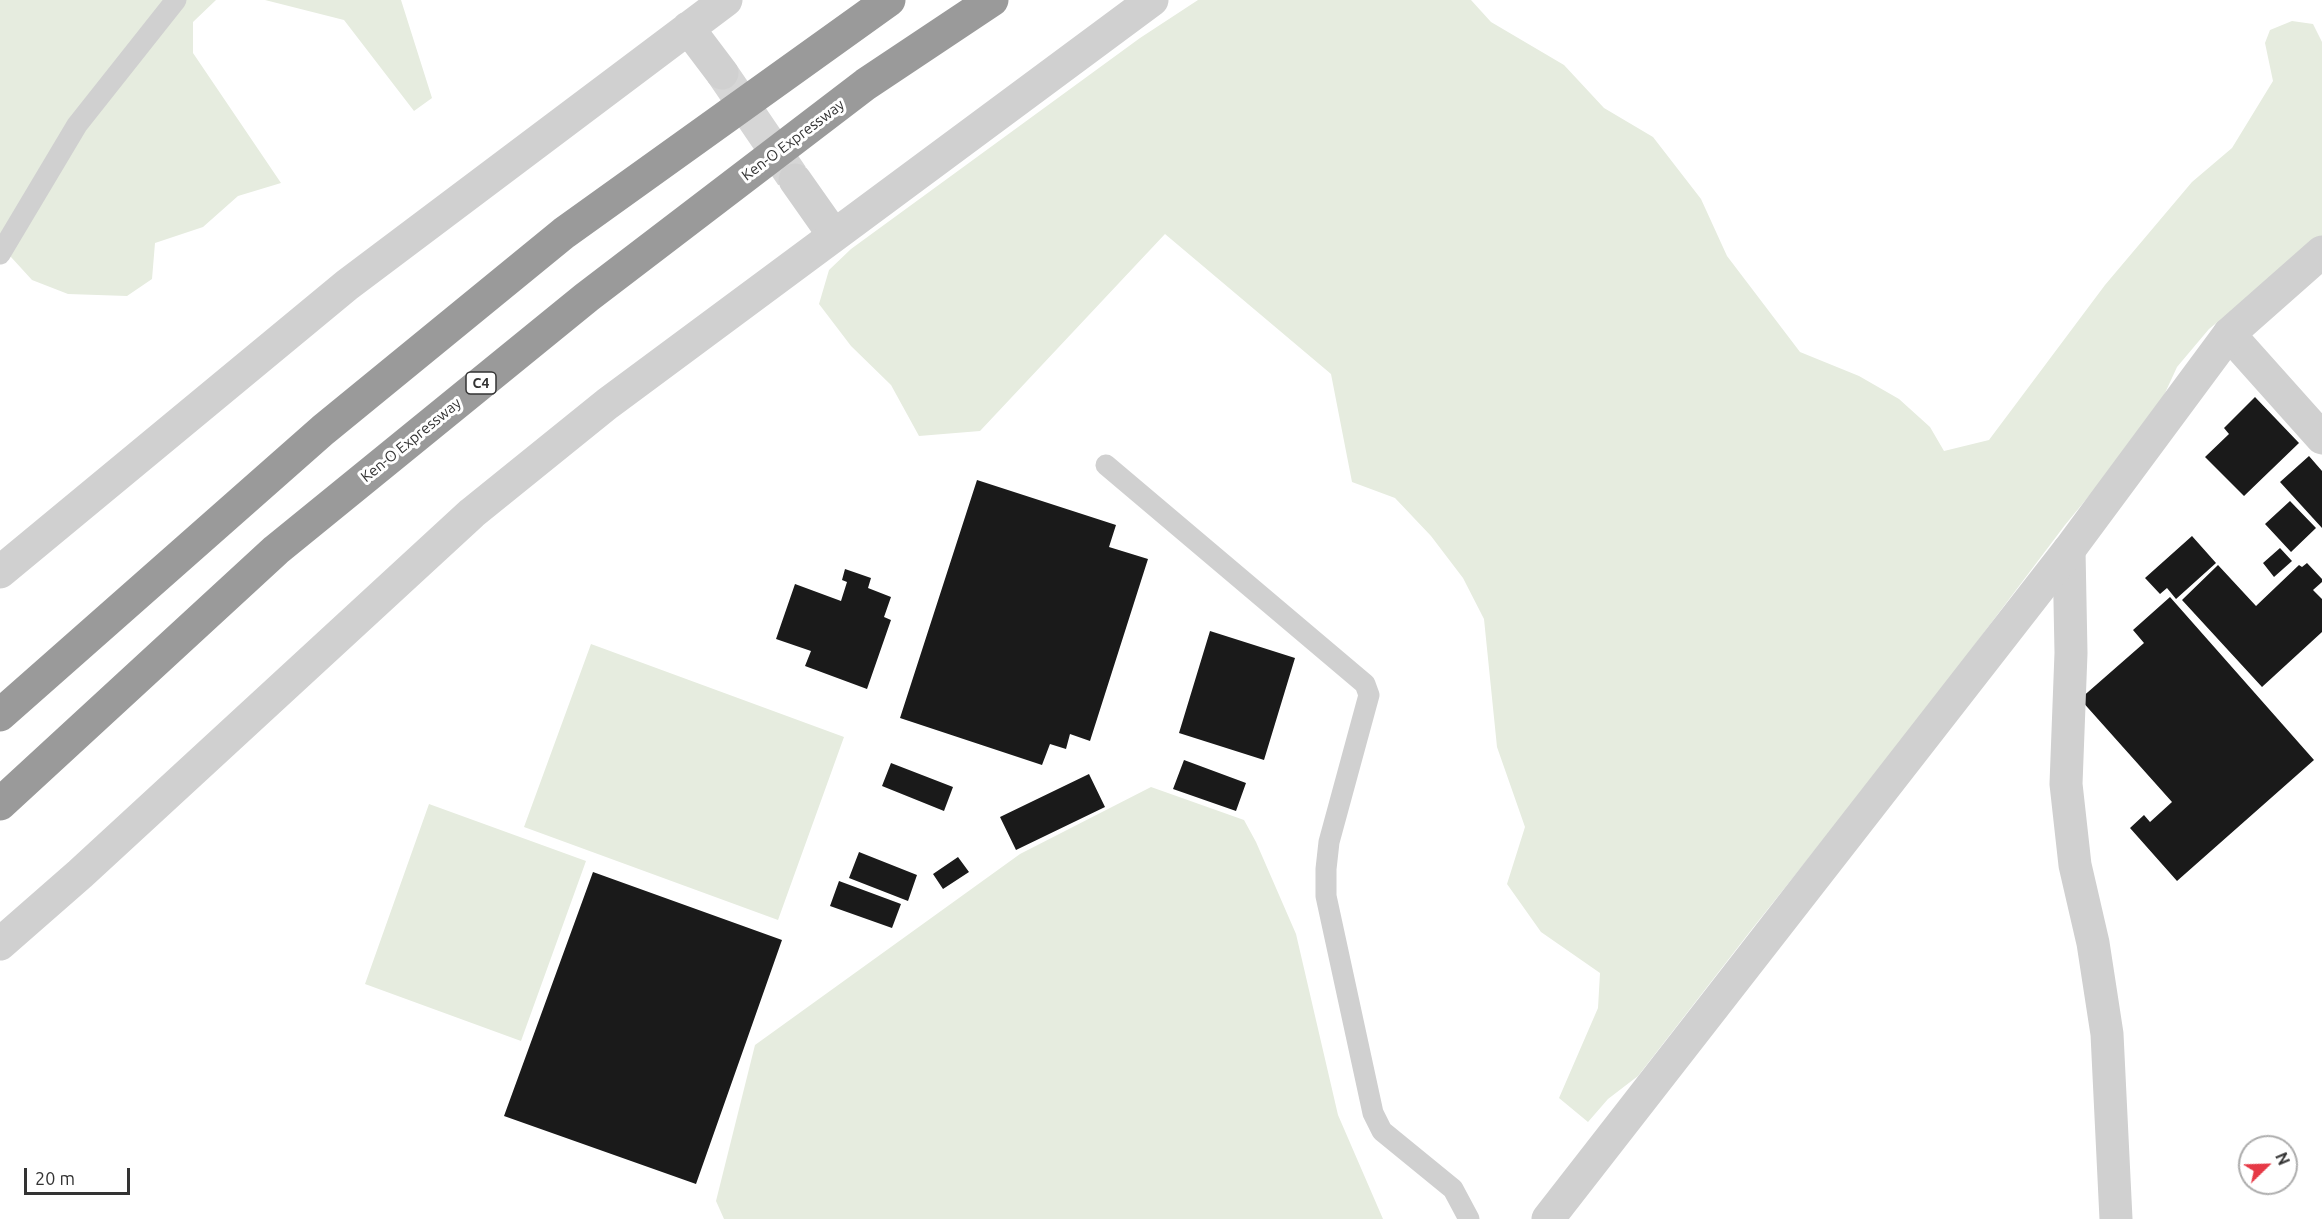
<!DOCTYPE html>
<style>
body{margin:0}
#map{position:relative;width:2322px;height:1219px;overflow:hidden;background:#fff;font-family:Ubuntu,sans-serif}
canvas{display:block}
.north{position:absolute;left:2238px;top:1135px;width:60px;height:60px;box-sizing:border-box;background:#fff;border:2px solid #adadad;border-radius:50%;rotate:67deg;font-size:16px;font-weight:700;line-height:24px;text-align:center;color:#333}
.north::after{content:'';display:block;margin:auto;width:21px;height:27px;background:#e63946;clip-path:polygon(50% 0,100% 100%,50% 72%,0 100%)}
.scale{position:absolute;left:24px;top:1168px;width:106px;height:27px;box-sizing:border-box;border:3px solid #333;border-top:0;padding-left:8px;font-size:18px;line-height:21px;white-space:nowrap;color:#333;-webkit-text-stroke:4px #fff;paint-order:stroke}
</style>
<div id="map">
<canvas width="2322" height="1219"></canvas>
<div class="north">N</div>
<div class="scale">20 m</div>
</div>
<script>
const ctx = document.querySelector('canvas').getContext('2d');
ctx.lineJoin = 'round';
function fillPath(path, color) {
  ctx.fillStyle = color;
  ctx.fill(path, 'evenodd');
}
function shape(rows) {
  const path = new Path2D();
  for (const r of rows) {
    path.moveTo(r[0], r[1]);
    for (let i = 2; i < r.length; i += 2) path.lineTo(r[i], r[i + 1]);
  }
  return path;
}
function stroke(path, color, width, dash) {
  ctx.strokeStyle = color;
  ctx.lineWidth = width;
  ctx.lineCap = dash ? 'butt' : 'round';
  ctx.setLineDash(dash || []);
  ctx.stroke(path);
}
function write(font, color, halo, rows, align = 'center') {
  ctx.font = font + ' Ubuntu,sans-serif';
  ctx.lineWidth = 6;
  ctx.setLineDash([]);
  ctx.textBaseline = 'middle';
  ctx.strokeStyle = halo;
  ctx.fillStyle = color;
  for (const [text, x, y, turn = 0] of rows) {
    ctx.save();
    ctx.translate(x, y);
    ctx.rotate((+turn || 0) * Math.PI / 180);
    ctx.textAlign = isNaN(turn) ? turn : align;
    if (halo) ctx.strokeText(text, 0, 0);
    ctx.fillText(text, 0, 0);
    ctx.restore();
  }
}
fillPath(shape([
 [0,0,216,0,193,22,193,53,281,183,238,196,203,227,155,243,152,279,127,296,68,294,32,280,0,245],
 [265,0,401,0,432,98,414,111,344,20],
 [1198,0,1471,0,1491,22,1564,65,1604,108,1653,137,1701,199,1727,256,1800,352,1859,376,1899,399,1930,427,1944,451,1989,440,2105,285,2192,182,2232,148,2273,81,2265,43,2270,30,2292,21,2313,24,2322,42,2322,237,2209,329,2177,367,2154,417,2065,525,1909,732,1752,929,1638,1076,1608,1099,1588,1122,1559,1098,1598,1008,1600,973,1541,932,1507,884,1525,827,1497,747,1484,619,1463,578,1431,536,1395,498,1352,482,1331,374,1165,234,980,431,919,436,891,385,851,346,819,304,829,270,851,249,1140,38],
 [591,644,844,737,778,920,524,827],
 [1151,787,1244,820,1256,842,1296,934,1338,1115,1383,1219,724,1219,716,1201,755,1045,1020,854],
 [429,804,586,861,521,1041,365,984]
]), '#e6ecdf');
fillPath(shape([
 [2255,397,2299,443,2244,496,2205,457,2229,434,2224,428],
 [2309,456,2322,471,2322,528,2280,482],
 [977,480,1116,525,1109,547,1148,559,1090,741,1070,734,1066,749,1050,744,1042,765,900,718],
 [2290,501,2316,528,2291,552,2265,524],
 [2192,536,2216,563,2176,599,2167,588,2160,594,2145,578],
 [2280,548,2292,561,2274,577,2263,563],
 [2307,563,2322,579,2322,582,2313,590,2322,599,2322,632,2262,687,2182,600,2218,565,2256,606,2299,565,2302,567],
 [845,569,871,578,868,588,891,597,884,617,891,620,867,689,805,666,811,651,776,639,795,584,841,601,847,582,842,580],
 [2170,597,2314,760,2177,881,2130,828,2144,815,2150,822,2172,802,2080,699,2144,643,2133,630],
 [1210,631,1295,658,1264,760,1179,733],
 [1184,760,1246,783,1236,811,1173,789],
 [891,763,953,787,944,811,882,786],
 [1089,774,1105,807,1016,850,1000,817],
 [859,852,917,875,908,901,849,878],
 [958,857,969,872,943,889,933,874],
 [593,872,782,940,696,1184,504,1116],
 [839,881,901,904,892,928,830,906]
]), '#1a1a1a');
stroke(shape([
 [722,73,792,176]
]), '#d6d6d6', 33, [33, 16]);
stroke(shape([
 [0,254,77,125,176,0],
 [1106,465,1365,684,1369,695,1329,842,1326,869,1326,896,1373,1113,1382,1131,1453,1189,1469,1219]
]), '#d0d0d0', 21);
stroke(shape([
 [688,28,722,73],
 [795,180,833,234],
 [2229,334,2322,438],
 [2069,550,2071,653,2066,784,2075,865,2093,943,2107,1034,2116,1219],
 [0,572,347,285,726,0]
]), '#d0d0d0', 33);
stroke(shape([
 [0,944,80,874,472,513,607,404,1152,0],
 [1548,1219,2069,550,2229,334,2322,252]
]), '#d0d0d0', 33);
stroke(shape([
 [0,715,323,430,564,233,889,0],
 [0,804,276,550,587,297,866,84,992,0]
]), '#9a9a9a', 33);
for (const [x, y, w] of [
 [481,383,30]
]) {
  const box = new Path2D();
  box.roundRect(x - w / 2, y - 11, w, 22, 4.5);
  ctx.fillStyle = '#fff';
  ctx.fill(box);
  stroke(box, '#333', 1.5);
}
write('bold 14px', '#333', null, [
 ["C4",481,383]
]);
write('15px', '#333', '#fff', [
 ["Ken-O Expressway",793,140,-37],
 ["Ken-O Expressway",411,440,-39]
]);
</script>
